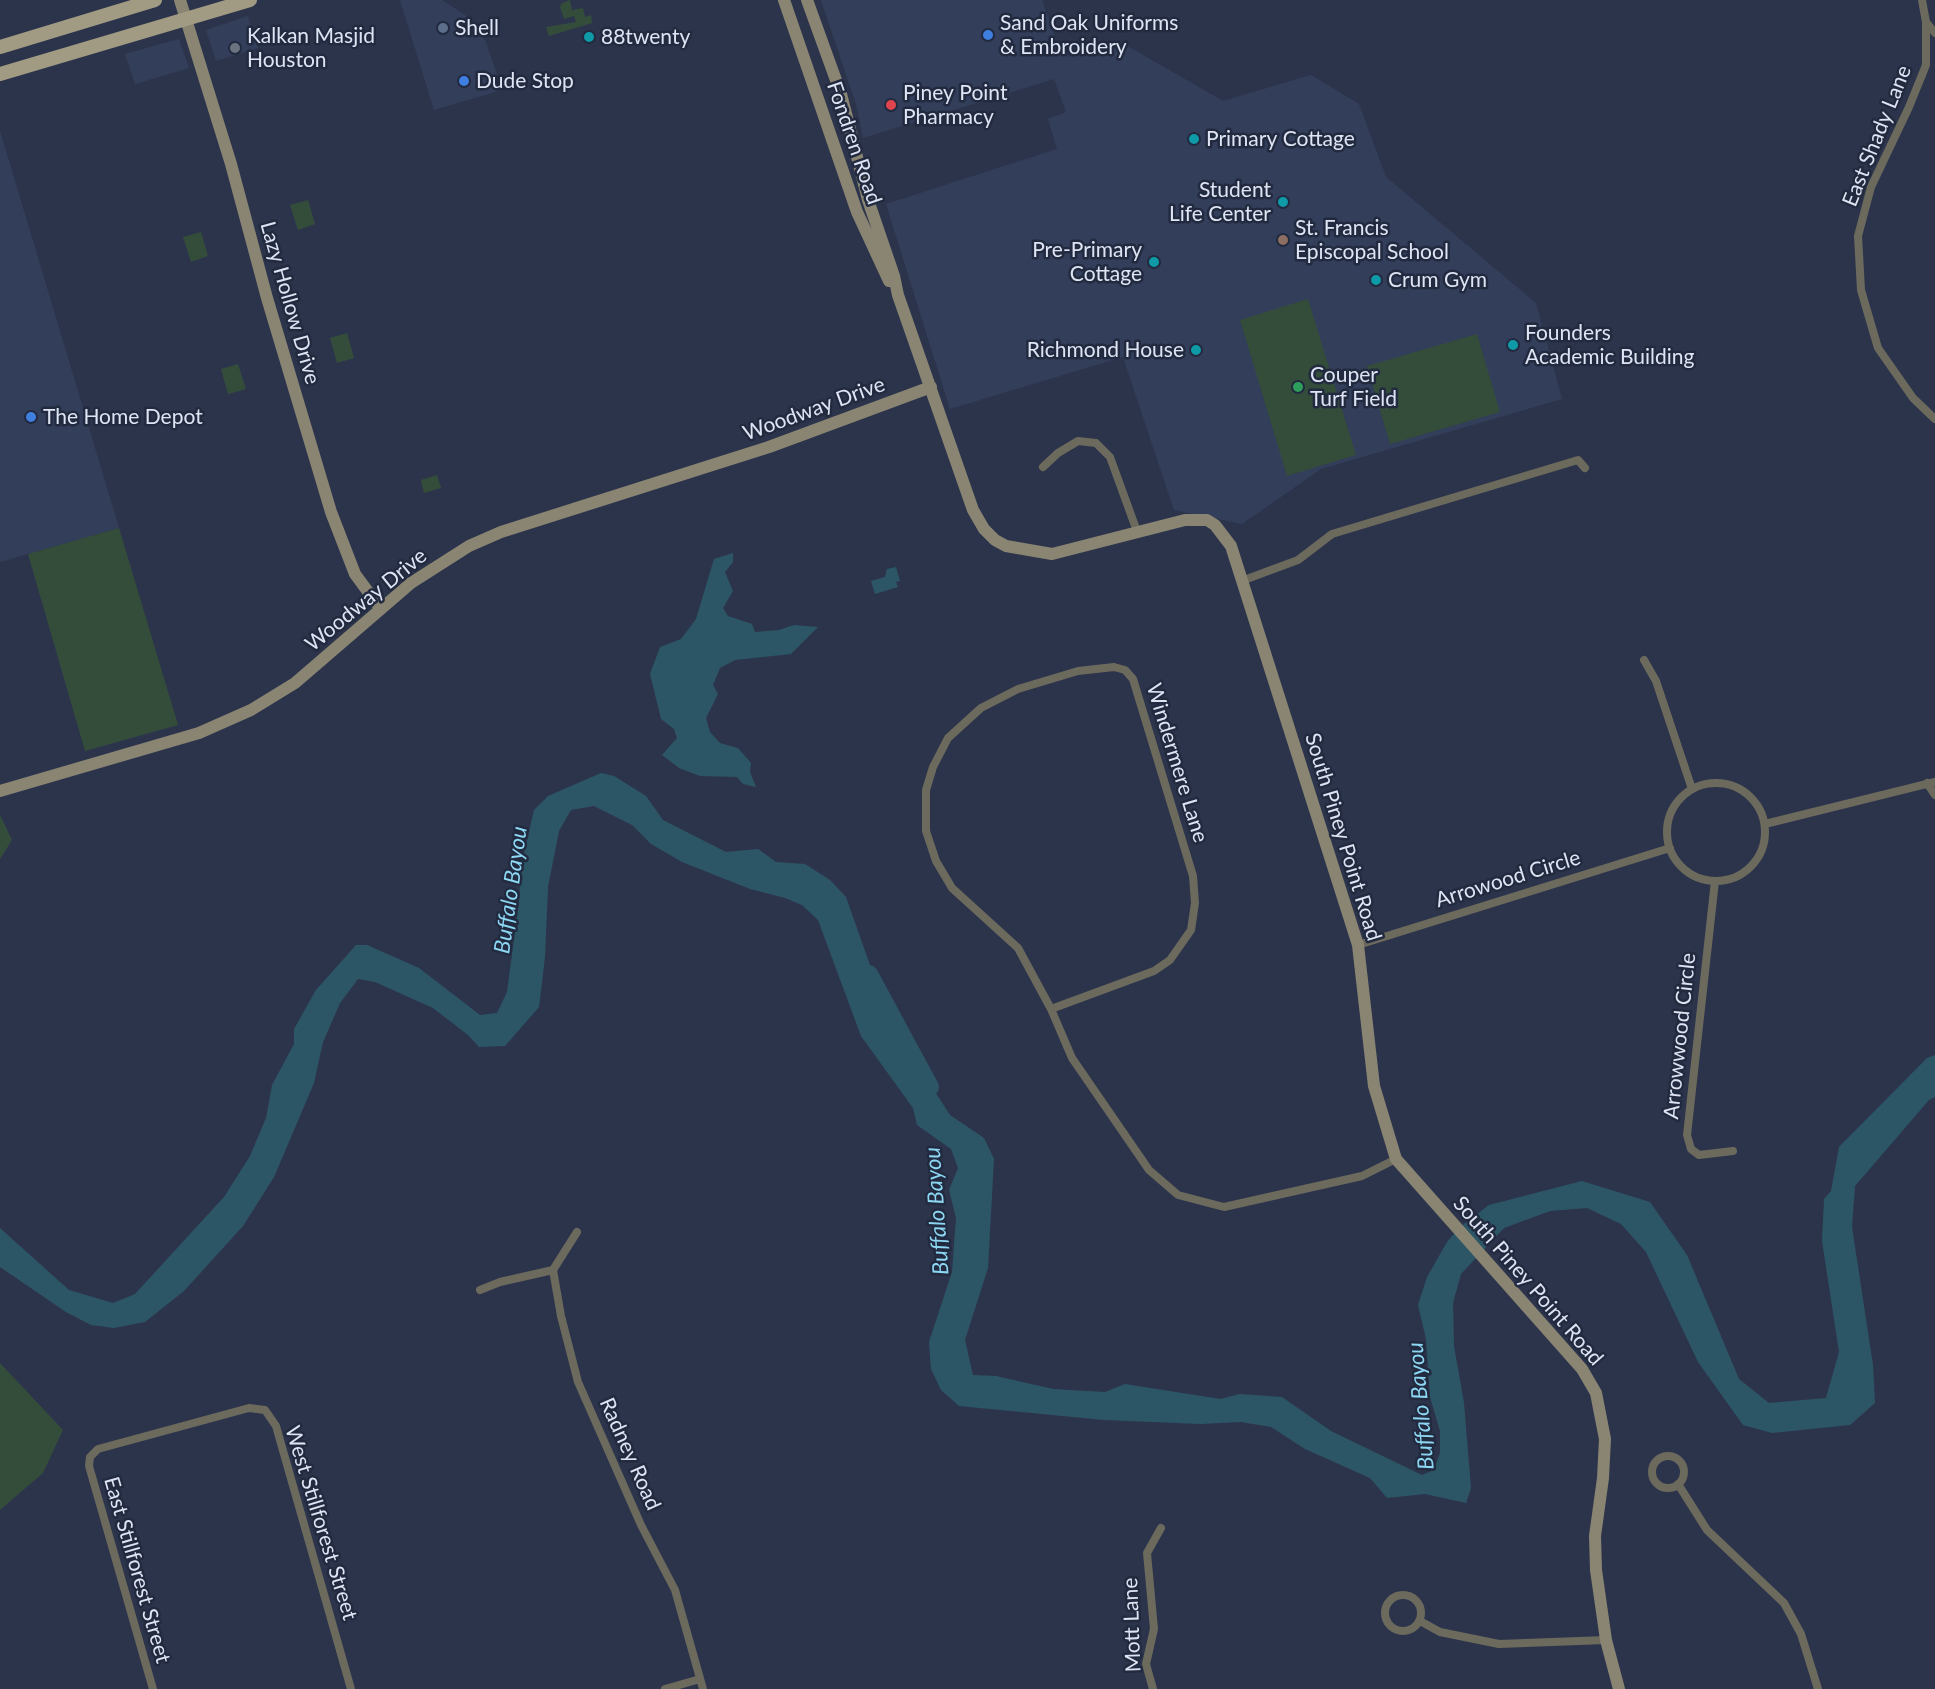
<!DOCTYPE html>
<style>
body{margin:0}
canvas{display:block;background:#2c344b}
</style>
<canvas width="1935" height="1689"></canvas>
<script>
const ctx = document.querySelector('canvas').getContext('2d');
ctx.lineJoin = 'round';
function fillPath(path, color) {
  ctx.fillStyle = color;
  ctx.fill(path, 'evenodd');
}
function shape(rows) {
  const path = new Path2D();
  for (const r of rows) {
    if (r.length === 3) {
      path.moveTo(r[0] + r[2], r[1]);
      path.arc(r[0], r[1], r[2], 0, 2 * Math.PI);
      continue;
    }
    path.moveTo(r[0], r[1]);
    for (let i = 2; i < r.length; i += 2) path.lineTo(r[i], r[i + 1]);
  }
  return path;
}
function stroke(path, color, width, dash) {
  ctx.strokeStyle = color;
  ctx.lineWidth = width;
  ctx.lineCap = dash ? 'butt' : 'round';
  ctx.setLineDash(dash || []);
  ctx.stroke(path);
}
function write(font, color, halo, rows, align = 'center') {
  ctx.font = font + ' Lato,sans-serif';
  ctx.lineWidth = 5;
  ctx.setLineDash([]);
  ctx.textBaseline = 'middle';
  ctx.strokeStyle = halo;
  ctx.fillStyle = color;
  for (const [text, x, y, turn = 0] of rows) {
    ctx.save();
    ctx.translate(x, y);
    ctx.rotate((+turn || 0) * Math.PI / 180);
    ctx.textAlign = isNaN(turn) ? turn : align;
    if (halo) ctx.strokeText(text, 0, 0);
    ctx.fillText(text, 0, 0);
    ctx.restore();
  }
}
fillPath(shape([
 [400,0,442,0,468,17,486,42,502,90,434,110],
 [821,0,1042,0,1058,45,1069,57,1117,40,1223,101,1311,75,1359,104,1386,177,1536,303,1562,399,1321,469,1242,524,1174,510,1123,357,950,409,886,204,1057,149,1048,119,1066,112,1054,79,863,138,857,107],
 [248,16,258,48,216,61,206,30],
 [179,39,189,68,135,84,125,54],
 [0,131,119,528,0,562]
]), '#333e5a');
fillPath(shape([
 [570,0,572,10,583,8,585,17,591,15,592,23,549,36,546,27,576,22,574,16,564,19,560,7,562,3],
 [308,200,315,224,298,230,290,205],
 [201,232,208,256,191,262,183,237],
 [1308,299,1356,455,1287,476,1240,320],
 [347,333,354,358,337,363,330,338],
 [1477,334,1500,412,1390,444,1367,366],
 [238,364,246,389,228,394,221,369],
 [437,475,441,488,424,493,421,480],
 [119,528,178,725,85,751,28,554],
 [0,815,12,840,0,859],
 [0,1363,63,1430,43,1473,0,1510]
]), '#344d3b');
fillPath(shape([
 [733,553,733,562,725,572,733,591,723,608,728,616,752,624,755,632,779,630,794,625,818,627,791,654,735,660,720,668,713,685,718,694,706,718,710,732,720,743,738,748,751,763,750,772,756,787,743,784,737,777,700,776,679,768,662,755,677,738,674,729,661,719,650,674,660,647,681,639,696,619,714,559],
 [896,567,900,581,896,582,898,587,875,594,871,581,885,577,887,569],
 [601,773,614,776,646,796,663,820,726,852,758,849,776,862,805,864,830,880,846,897,890,1022,950,1115,984,1138,994,1159,988,1268,965,1340,973,1375,996,1376,1053,1389,1105,1392,1125,1384,1220,1399,1240,1394,1282,1397,1331,1431,1422,1475,1434,1470,1440,1453,1440,1431,1430,1397,1426,1339,1418,1305,1427,1277,1447,1242,1460,1227,1489,1205,1582,1181,1650,1202,1687,1255,1739,1379,1769,1403,1826,1398,1839,1352,1822,1241,1824,1199,1831,1191,1839,1147,1927,1058,1935,1055,1935,1097,1929,1100,1855,1186,1852,1227,1873,1365,1875,1403,1850,1425,1772,1433,1743,1425,1698,1362,1646,1252,1621,1224,1587,1208,1550,1211,1504,1228,1461,1274,1453,1303,1454,1346,1464,1403,1471,1488,1466,1503,1425,1494,1387,1498,1370,1478,1305,1449,1271,1427,1241,1422,1201,1424,1104,1420,959,1406,941,1390,931,1369,929,1342,952,1272,956,1218,949,1190,958,1168,951,1149,917,1125,913,1108,861,1036,818,920,802,905,785,898,750,889,682,862,651,844,632,825,594,806,571,810,559,831,548,887,545,957,539,1007,505,1046,479,1047,468,1035,433,1008,375,982,358,979,340,1003,323,1042,314,1083,274,1177,243,1226,184,1291,145,1322,114,1328,91,1325,66,1312,0,1267,0,1228,69,1290,113,1303,135,1294,224,1197,250,1156,266,1118,272,1085,294,1044,294,1029,316,990,356,945,367,945,419,968,480,1015,497,1013,507,992,520,894,519,876,534,810,548,796]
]), '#2c5666');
stroke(shape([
 [869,974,930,1087]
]), '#2c5666', 18);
stroke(shape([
 [1922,0,1926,22,1935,33],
 [1926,22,1926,65,1909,107,1871,187,1858,236,1861,290,1878,348,1913,398,1935,419],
 [1043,467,1058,453,1078,441,1096,443,1110,457,1138,534],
 [1244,580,1298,560,1332,534,1578,460,1585,468],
 [1644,660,1656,681,1692,789],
 [1114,667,1125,670,1133,679,1193,876,1195,903,1191,930,1170,960,1154,971,1051,1009,1018,948,952,888,936,861,926,831,926,790,933,767,948,738,981,708,1018,689,1078,671,1114,667],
 [1927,783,1935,795],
 [1716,832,49],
 [1765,824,1935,782],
 [1715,881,1687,1135,1691,1149,1699,1155,1733,1151],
 [1358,945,1670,848],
 [1051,1009,1072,1058,1149,1170,1178,1195,1224,1207,1362,1176,1396,1159],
 [577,1232,553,1270,561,1316,578,1382,641,1525,675,1590,703,1689],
 [480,1290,500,1282,553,1270],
 [1668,1472,16],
 [1678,1484,1707,1530,1784,1603,1801,1634,1818,1689],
 [1403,1613,18],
 [1420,1621,1440,1632,1499,1644,1606,1640],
 [153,1689,89,1466,90,1457,98,1449,249,1408,265,1410,276,1426,351,1689],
 [665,1689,700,1679],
 [1153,1689,1146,1664,1154,1629,1147,1553,1161,1528]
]), '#6c695d', 8);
stroke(shape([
 [180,0,231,164,267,298,331,512,355,574,380,608],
 [784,0,857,212,889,281],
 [807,0,841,94,868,200,894,276,898,295,973,510,984,529,995,540,1006,546,1052,554,1185,520,1207,520,1215,525,1231,546,1358,945,1374,1086,1396,1159,1582,1369,1596,1393,1605,1439,1603,1478,1595,1536,1596,1570,1606,1640,1619,1689],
 [0,791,199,733,251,710,295,683,411,583,469,546,501,532,769,447,931,387]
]), '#8a8572', 12);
stroke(shape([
 [0,47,155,0],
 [0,74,250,0]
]), '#a19b83', 14);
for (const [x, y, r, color] of [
 [443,28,6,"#5c6f8a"],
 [988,35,6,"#3f7fe0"],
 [589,37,6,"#0f9aa8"],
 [235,48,6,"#6b7280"],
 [464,81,6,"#3f7fe0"],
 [891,105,6,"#e0444e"],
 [1194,139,6,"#0f9aa8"],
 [1283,202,6,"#0f9aa8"],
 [1283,240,6,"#8d6e63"],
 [1154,262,6,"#0f9aa8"],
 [1376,280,6,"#0f9aa8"],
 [1513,345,6,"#0f9aa8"],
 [1196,350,6,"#0f9aa8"],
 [1298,387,6,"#2e9e5b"],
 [31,417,6,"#3f7fe0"]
]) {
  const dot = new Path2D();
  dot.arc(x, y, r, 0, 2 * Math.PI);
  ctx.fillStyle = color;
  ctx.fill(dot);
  stroke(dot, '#222a40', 2);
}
write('21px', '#dee4f3', '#222a40', [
 ["Sand Oak Uniforms",1000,23],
 ["& Embroidery",1000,47],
 ["Shell",455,28],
 ["Kalkan Masjid",247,36],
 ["Houston",247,60],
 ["88twenty",601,37],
 ["Dude Stop",476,81],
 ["Piney Point",903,93],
 ["Pharmacy",903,117],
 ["Primary Cottage",1206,139],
 ["Student",1271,190,"right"],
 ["Life Center",1271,214,"right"],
 ["St. Francis",1295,228],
 ["Episcopal School",1295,252],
 ["Pre-Primary",1142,250,"right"],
 ["Cottage",1142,274,"right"],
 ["Crum Gym",1388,280],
 ["Founders",1525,333],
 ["Academic Building",1525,357],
 ["Richmond House",1184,350,"right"],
 ["Couper",1310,375],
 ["Turf Field",1310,399],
 ["The Home Depot",43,417]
], 'left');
write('21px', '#dee4f3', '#222a40', [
 ["East Shady Lane",1877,136,-68],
 ["Fondren Road",854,143,71],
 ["Lazy Hollow Drive",290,303,74],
 ["Woodway Drive",814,409,-20],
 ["Woodway Drive",366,600,-39],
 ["Windermere Lane",1177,763,73],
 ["South Piney Point Road",1343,837,73],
 ["Arrowood Circle",1508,879,-17],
 ["Arrowwood Circle",1680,1036,-84],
 ["South Piney Point Road",1528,1281,49],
 ["Radney Road",630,1454,66],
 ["West Stillforest Street",321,1523,73],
 ["East Stillforest Street",137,1570,74],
 ["Mott Lane",1132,1625,-92]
]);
write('italic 22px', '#8dd7f3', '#222a40', [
 ["Buffalo Bayou",511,890,-82],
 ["Buffalo Bayou",937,1211,-94],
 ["Buffalo Bayou",1421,1406,-95]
]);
</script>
